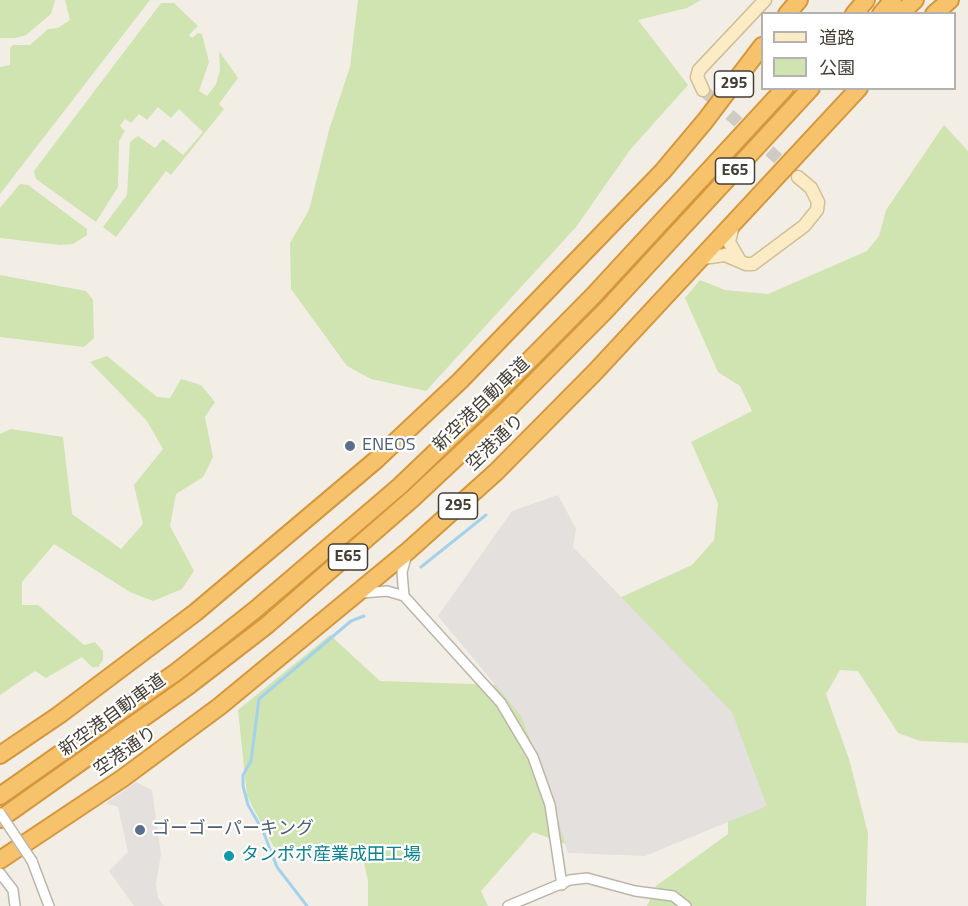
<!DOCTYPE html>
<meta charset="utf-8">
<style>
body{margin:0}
#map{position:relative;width:968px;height:906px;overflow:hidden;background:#f2eee6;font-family:"Titillium Web","Noto Sans JP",sans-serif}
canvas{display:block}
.legend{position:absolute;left:761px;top:12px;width:195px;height:78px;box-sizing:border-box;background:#fff;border:2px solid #b4b2ae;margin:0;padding:8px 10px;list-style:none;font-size:18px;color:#443e35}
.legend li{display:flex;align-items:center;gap:12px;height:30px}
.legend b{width:30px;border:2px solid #b4b2ae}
</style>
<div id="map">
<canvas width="968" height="906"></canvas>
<ul class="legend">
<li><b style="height:8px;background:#fcecc6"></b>道路</li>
<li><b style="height:16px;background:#cfe4b0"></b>公園</li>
</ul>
</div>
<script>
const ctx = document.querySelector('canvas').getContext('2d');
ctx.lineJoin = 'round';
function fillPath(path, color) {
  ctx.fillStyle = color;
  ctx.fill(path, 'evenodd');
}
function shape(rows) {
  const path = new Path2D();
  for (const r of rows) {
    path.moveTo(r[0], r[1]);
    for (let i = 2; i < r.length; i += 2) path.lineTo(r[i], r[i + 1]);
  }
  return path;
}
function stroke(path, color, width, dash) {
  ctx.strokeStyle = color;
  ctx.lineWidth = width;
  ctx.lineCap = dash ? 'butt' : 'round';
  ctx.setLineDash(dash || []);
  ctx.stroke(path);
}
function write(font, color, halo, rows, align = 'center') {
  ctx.font = font + ' "Titillium Web","Noto Sans JP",sans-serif';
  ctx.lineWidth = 4.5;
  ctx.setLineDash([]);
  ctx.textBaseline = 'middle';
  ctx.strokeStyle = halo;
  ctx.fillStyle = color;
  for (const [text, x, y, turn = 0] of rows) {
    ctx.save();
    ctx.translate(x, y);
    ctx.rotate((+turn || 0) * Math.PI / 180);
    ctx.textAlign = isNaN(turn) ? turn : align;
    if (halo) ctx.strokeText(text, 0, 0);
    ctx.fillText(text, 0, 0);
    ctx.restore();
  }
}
fillPath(shape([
 [0,0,55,0,51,14,26,35,15,38,0,38],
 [65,0,150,0,0,194,0,67,10,65,10,48,13,45,30,45,48,29,58,28,70,20],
 [358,0,701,0,687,8,638,20,688,85,630,150,576,227,426,391,371,379,347,366,291,289,290,243,309,210,329,130,350,67],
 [161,3,174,3,198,26,189,35,192,38,198,33,202,34,209,62,199,91,207,96,216,84,220,70,219,51,238,78,219,104,224,109,171,175,166,171,116,237,103,227,127,195,130,142,138,136,155,148,163,139,183,155,203,132,179,109,171,118,158,107,147,120,139,114,131,123,125,119,120,126,125,131,119,141,118,187,96,222,36,179,34,171],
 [944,125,968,151,968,743,920,741,898,733,858,671,840,670,826,694,849,759,868,833,866,906,647,906,656,886,728,834,728,820,571,846,533,832,481,891,488,906,368,906,368,881,363,858,351,850,277,853,247,796,238,710,330,635,380,681,503,685,617,599,692,565,714,540,718,503,691,442,752,411,740,386,718,372,685,298,700,280,725,290,768,294,867,251,879,236,886,210],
 [20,184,28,185,87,229,87,235,73,244,60,245,0,238,0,208],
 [0,275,86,291,93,300,94,338,84,347,0,337],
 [107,356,157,397,170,398,181,379,201,385,215,402,205,417,213,457,203,477,176,494,170,526,194,571,182,589,153,601,130,592,54,544,22,582,22,605,38,605,84,645,95,642,103,651,103,660,98,667,92,667,82,657,46,678,35,671,0,695,0,434,11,429,63,437,72,514,121,549,143,524,134,485,163,449,147,421,90,362]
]), '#cfe4b0');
fillPath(shape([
 [558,495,576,529,573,547,732,712,767,806,645,856,568,853,545,777,521,716,438,616,512,511],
 [136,782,152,790,161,854,156,884,158,898,164,906,134,906,109,871,128,852,118,807,106,803]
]), '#e3e0dd');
stroke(shape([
 [421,567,486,515],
 [307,906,277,867,263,831,248,805,243,786,243,775,251,761,259,699,351,621,364,616]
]), '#a4d2ec', 3);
stroke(shape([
 [703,90,798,177]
]), '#cfcbc3', 12, [12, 6]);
const street = shape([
 [362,593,387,591,404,596,501,703,533,757,550,805,562,885],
 [404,596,402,572,407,554],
 [32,861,49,906],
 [0,873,13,890,15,906],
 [508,906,570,880,587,878,635,891,673,896,686,906]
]);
const secondary = shape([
 [703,90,697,77,699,70,765,0],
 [733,225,729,242,740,261],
 [702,258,725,255,746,264,753,264,804,226,817,210,818,202,811,188,798,177]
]);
const highway = shape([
 [787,14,799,0],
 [854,14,866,0],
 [881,14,893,0],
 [900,14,915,0],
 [934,14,950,0],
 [0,755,59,715,196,612,376,460,460,381,663,171,705,121,762,46],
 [0,796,175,673,255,610,400,486,492,398,593,296,785,88],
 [0,819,188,686,267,625,412,499,506,411,606,310,811,88],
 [0,860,123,778,220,706,408,551,496,472,595,372,859,88]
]);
stroke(street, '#bdb5a9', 12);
stroke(secondary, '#d0bf97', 15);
stroke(highway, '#d5973d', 20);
stroke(street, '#fff', 9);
stroke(secondary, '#fcecc6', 12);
stroke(highway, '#f6c36c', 16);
const streetBridge = shape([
 [0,813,32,861]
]);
stroke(streetBridge, '#bdb5a9', 12, []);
stroke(streetBridge, '#fff', 9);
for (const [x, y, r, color] of [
 [350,446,6,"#5c6f8a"],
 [140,830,6,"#5c6f8a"],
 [229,856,6,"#0f9aa8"]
]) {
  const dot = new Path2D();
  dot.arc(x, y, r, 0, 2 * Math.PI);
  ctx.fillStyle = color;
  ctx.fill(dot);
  stroke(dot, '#fff', 2);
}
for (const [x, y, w] of [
 [734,84,39],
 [735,171,39],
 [458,506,39],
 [348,557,39]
]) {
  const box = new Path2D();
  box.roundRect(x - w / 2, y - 13, w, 26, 4.5);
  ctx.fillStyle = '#fff';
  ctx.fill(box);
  stroke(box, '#443e35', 1.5);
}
write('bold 16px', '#443e35', null, [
 ["295",734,84],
 ["E65",735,171],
 ["295",458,506],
 ["E65",348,557]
]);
write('18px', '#443e35', '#fff', [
 ["新空港自動車道",482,405,-44],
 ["空港通り",496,443,-44],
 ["新空港自動車道",113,716,-36],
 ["空港通り",126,752,-35]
]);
write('18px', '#4e5e75', '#fff', [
 ["ENEOS",362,446],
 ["ゴーゴーパーキング",152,830]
], 'left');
write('18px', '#0d838f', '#fff', [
 ["タンポポ産業成田工場",241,856]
], 'left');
</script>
